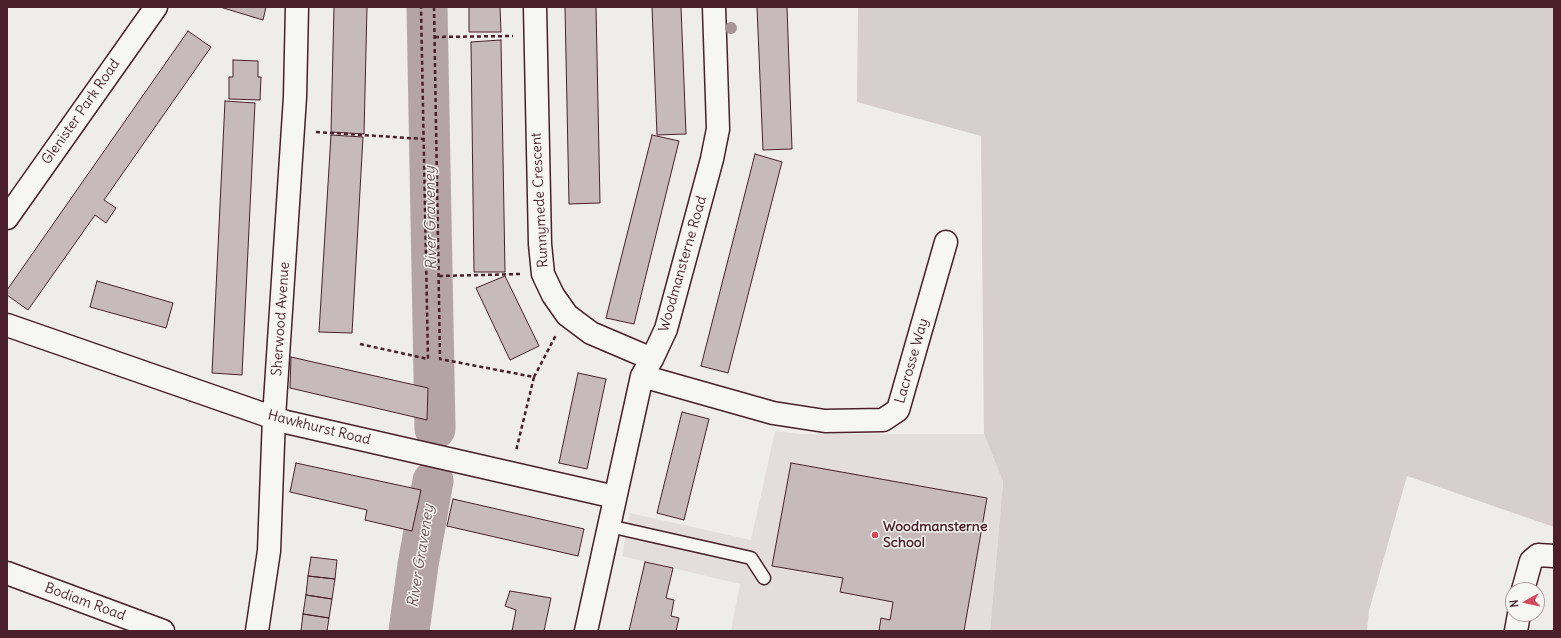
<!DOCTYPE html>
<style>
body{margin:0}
#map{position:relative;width:1561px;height:638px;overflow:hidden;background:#efedea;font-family:Delius,sans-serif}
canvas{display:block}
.frame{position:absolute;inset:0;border:8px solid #4a1f2b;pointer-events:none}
.north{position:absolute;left:1505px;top:582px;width:40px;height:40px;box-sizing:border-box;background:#f6f6f2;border:1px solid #b1a0a2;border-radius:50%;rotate:262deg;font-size:11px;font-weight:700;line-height:16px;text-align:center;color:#4a1f2b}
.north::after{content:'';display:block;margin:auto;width:14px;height:18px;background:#d1495b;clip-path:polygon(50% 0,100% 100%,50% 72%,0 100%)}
</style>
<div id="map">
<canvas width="1561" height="638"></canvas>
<div class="frame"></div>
<div class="north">N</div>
</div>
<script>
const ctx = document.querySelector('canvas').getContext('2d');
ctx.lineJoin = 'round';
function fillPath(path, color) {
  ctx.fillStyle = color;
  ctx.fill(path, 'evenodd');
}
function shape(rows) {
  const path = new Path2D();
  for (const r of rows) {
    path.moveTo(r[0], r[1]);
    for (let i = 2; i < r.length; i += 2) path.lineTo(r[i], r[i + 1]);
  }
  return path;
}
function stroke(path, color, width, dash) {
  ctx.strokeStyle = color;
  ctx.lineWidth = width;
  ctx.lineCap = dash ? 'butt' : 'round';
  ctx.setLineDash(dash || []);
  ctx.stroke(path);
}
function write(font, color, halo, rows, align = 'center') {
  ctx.font = font + ' Delius,sans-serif';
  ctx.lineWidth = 3;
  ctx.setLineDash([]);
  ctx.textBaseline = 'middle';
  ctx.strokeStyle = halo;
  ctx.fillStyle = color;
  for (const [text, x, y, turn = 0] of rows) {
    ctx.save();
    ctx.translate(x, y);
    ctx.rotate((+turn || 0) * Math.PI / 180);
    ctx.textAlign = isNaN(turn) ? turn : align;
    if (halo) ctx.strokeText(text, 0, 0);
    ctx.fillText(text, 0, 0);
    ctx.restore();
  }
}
fillPath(shape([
 [775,431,799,434,984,434,1003,482,990,631,731,631,740,584,622,556,630,513,751,540]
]), '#e3dedc');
fillPath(shape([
 [858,7,1554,7,1554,527,1407,476,1369,611,1367,631,990,631,1003,482,984,434,981,136,857,102]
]), '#d7cfce');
stroke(shape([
 [427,7,435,429],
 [409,631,418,565,433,481]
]), '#b4a4a5', 41);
const building = shape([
 [220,7,266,7,263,20,220,7],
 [334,7,367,7,364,134,331,132,334,7],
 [469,7,500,7,501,32,469,32,469,7],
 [565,7,596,7,600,203,569,204,565,7],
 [652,7,681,7,686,134,657,135,652,7],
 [757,7,787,7,792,149,763,150,757,7],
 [188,31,211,47,104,200,116,208,106,223,95,215,28,310,7,295,7,290,188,31],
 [501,40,505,272,474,272,471,42,501,40],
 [233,60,258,61,258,77,261,77,260,100,229,99,229,77,233,77,233,60],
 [225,101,255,103,242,375,212,373,225,101],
 [331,135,363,137,352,333,319,332,331,135],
 [652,135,679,141,634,324,606,318,652,135],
 [755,154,782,162,728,373,701,366,755,154],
 [505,276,539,346,510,360,476,288,505,276],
 [97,281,173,303,166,328,90,307,97,281],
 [291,357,428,388,427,420,290,388,291,357],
 [578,373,606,379,587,469,559,463,578,373],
 [682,412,709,419,684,520,657,513,682,412],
 [296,463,421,490,412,531,365,520,367,510,290,492,296,463],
 [791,463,987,498,964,631,879,631,881,618,890,620,893,602,840,592,843,578,772,566,791,463],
 [453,499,584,529,578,556,447,526,453,499],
 [311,557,337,560,335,579,308,576,311,557],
 [645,562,673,568,666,598,674,600,671,616,679,618,676,631,629,631,645,562],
 [308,576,335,579,332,599,306,595,308,576],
 [510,591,551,598,544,631,512,631,516,610,505,606,510,591],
 [306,595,332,599,329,618,303,614,306,595],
 [303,614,329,618,327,631,301,631,303,614]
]);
fillPath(building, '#c6babb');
stroke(building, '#4a1f2b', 1);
const service = shape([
 [609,526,751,558,764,578]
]);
const minor = shape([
 [535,7,540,244,543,274,553,295,567,315,591,333,652,359],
 [7,218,156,7],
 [7,325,286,422,615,497],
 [642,376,773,413,825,421,883,420,898,410,946,242],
 [7,573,163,631],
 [1523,590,1531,561,1538,555,1554,556],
 [257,631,269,551,274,417,295,97,297,7],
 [586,631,642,376,652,359,666,329,712,159,718,129,714,7],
 [1516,631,1519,614]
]);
stroke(service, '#4a1f2b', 15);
stroke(minor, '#4a1f2b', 25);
stroke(shape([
 [434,7,440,359,534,377,516,451],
 [435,37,513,36],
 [316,132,424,139],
 [439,276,521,274],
 [360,344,428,359,421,7],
 [534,377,556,335]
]), '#4a1f2b', 2.5, [4, 3]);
stroke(service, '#f6f6f2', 12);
stroke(minor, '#f6f6f2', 22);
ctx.fillStyle = '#a89498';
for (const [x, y] of [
 [731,28]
]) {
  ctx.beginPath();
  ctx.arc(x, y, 6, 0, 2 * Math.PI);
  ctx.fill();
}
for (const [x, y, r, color] of [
 [875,535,4,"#d1495b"]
]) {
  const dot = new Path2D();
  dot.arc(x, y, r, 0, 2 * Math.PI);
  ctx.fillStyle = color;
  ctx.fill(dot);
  stroke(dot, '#f6f6f2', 1.5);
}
write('14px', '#4a1f2b', '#f6f6f2', [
 ["Glenister Park Road",81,112,-55],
 ["Runnymede Crescent",540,200,-93],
 ["Woodmansterne Road",683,264,-74],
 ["Sherwood Avenue",281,319,-86],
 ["Lacrosse Way",912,361,-74],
 ["Hawkhurst Road",319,428,14],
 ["Bodiam Road",85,602,20]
]);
write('bold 14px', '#4a1f2b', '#f6f6f2', [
 ["Woodmansterne",883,527],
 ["School",883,543]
], 'left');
write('italic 15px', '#6f4e56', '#f6f6f2', [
 ["River Graveney",431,218,-91],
 ["River Graveney",421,556,-81]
]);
</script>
